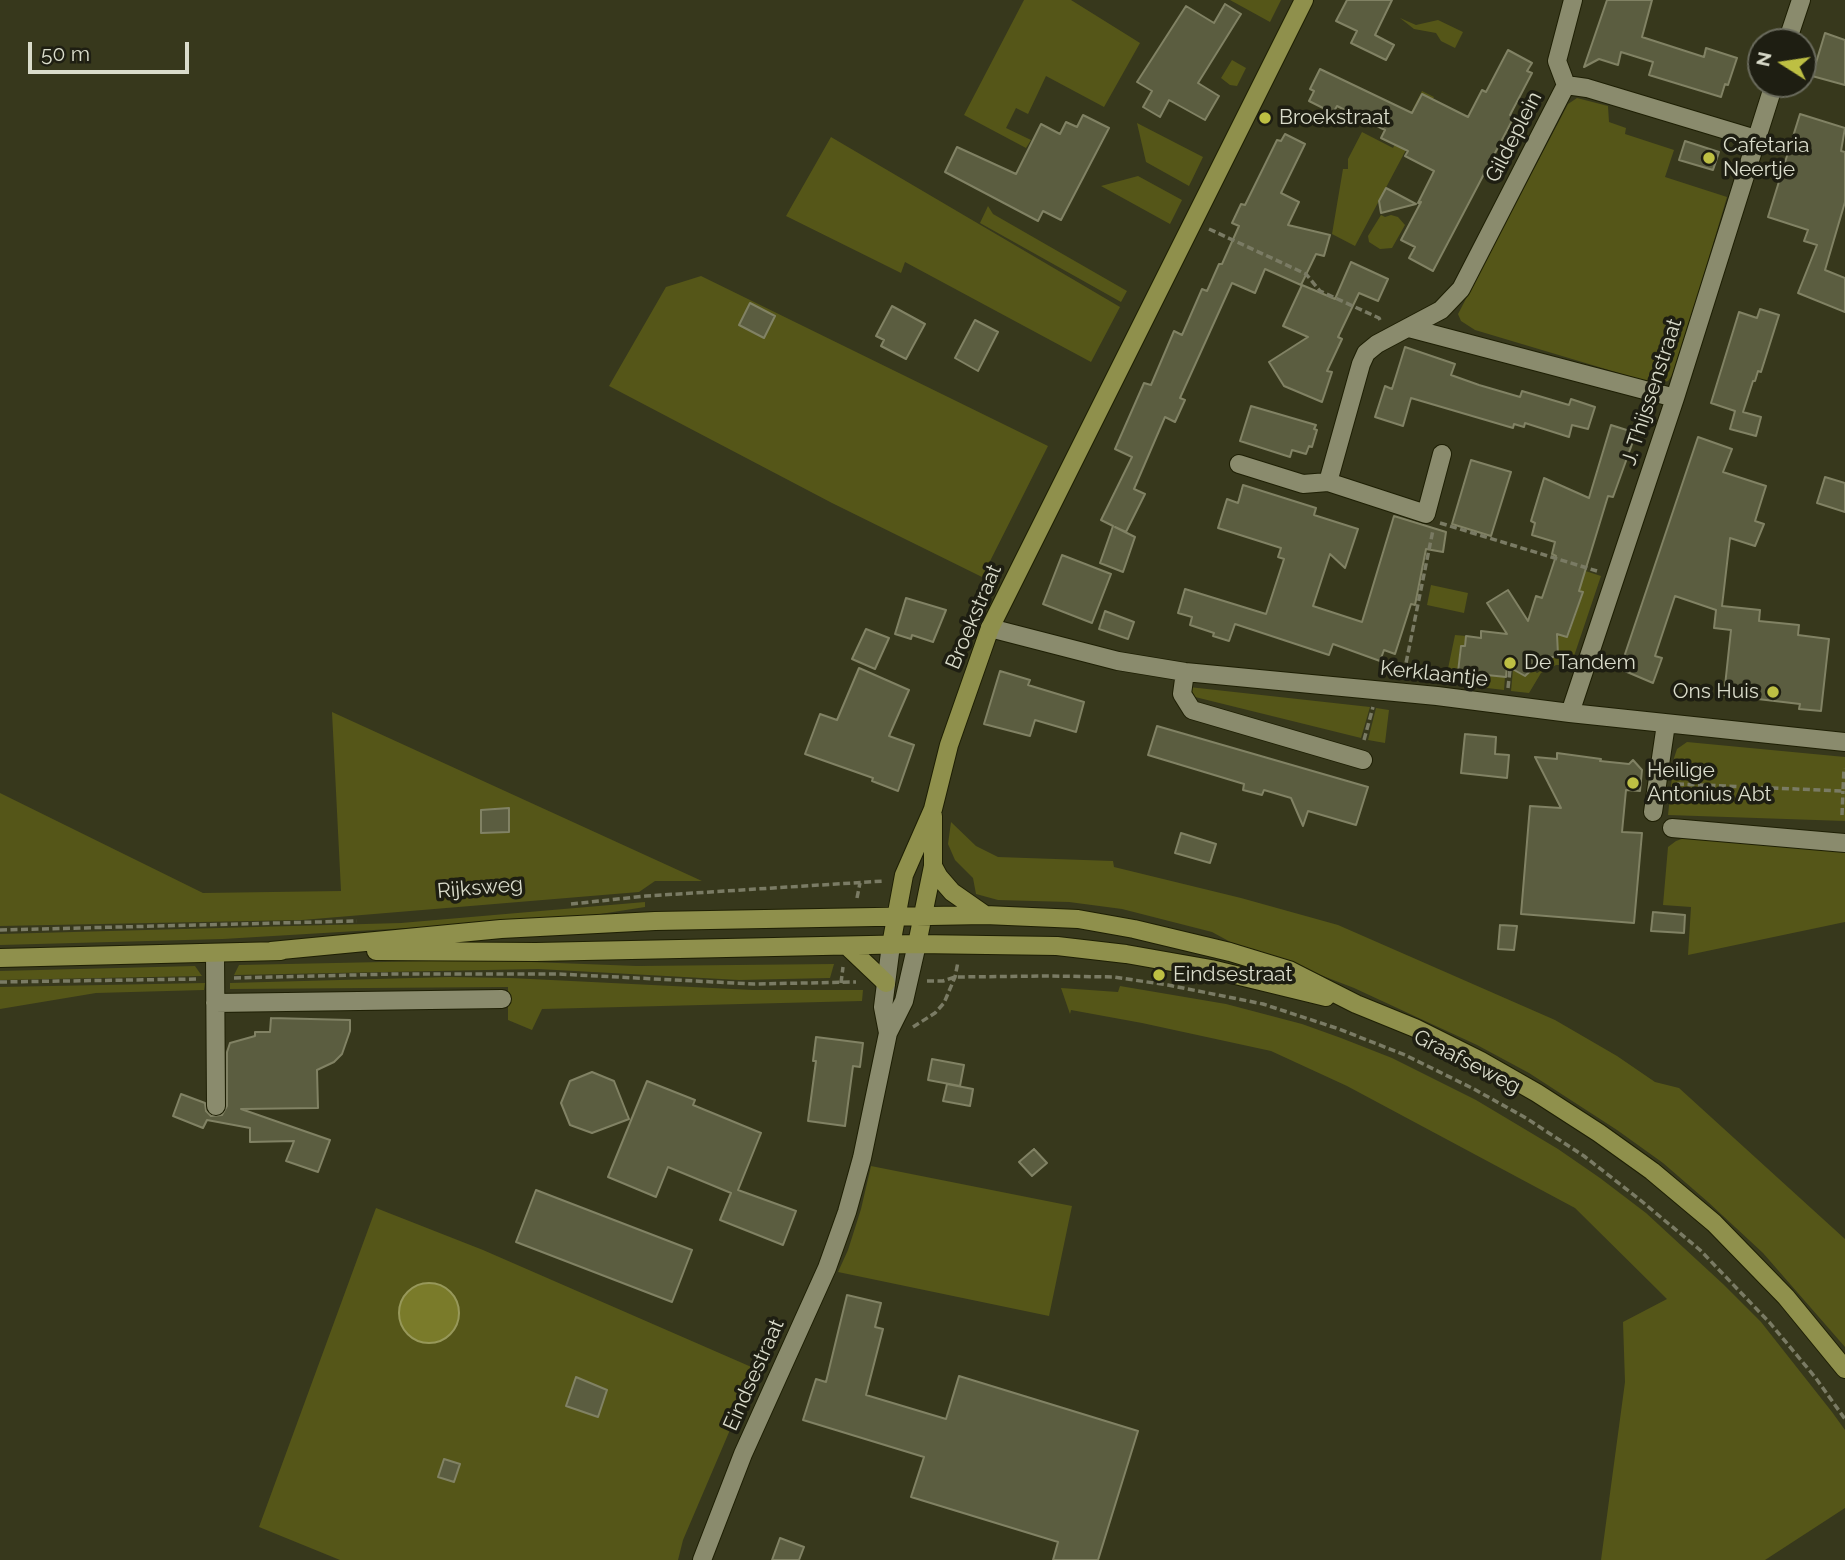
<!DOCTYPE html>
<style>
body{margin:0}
#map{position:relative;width:1845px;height:1560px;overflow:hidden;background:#37381c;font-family:Raleway,sans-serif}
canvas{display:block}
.north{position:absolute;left:1747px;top:28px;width:70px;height:70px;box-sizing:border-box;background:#1e1e12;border:2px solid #696a5c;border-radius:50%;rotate:282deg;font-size:19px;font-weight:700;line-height:28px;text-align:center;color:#dadccb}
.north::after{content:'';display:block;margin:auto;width:24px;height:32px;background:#bdbf43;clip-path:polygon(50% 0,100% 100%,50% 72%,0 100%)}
.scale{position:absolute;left:28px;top:42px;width:161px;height:32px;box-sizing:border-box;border:4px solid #dadccb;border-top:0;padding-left:9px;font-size:21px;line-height:24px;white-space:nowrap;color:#dadccb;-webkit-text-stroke:5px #1e1e12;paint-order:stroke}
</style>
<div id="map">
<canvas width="1845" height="1560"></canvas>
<div class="north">N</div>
<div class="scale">50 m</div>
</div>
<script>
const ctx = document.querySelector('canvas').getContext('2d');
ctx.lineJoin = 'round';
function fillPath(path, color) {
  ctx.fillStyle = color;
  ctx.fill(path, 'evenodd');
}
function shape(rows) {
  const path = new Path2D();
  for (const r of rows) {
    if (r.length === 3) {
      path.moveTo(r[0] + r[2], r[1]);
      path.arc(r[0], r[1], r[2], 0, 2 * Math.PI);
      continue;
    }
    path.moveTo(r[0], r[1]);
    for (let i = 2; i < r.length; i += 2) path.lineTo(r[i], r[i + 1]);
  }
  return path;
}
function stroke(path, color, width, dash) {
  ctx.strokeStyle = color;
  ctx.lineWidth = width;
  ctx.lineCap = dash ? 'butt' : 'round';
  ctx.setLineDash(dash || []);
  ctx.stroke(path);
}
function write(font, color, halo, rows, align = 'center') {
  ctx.font = font + ' Raleway,sans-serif';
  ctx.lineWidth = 7;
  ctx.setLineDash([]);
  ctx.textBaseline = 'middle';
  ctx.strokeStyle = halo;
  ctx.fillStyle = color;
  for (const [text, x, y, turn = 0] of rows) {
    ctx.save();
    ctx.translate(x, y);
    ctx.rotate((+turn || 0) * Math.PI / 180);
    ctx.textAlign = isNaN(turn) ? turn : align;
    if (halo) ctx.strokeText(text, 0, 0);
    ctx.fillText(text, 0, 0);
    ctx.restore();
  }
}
fillPath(shape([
 [1024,0,1071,0,1140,43,1104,107,1046,76,1028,114,1016,108,1006,128,1031,140,1026,148,964,115],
 [1230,0,1281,0,1270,22],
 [1400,18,1416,25,1438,20,1463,32,1455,48,1441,41,1436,33,1414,29],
 [1232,60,1246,68,1237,86,1230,85,1221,78],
 [1422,91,1434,97,1355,246,1332,234,1343,169,1348,169,1348,159,1362,132,1393,148],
 [1577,98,1608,106,1609,122,1626,128,1625,134,1674,150,1665,177,1727,197,1675,371,1668,381,1658,384,1649,382,1475,330,1461,321,1458,314,1568,104],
 [1137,123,1203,157,1189,186,1146,162],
 [831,137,1120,307,1091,362,905,262,901,273,786,216],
 [1138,176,1182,200,1170,224,1101,186],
 [988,206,993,214,1127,291,1121,302,980,223],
 [1381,215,1385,217,1391,215,1398,217,1405,225,1392,248,1380,249,1369,242,1368,236],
 [701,276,1048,446,982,577,832,503,609,386,666,287],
 [1573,567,1601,576,1571,665,1556,665,1541,673,1529,693,1511,691,1513,670,1526,676,1532,668,1537,673,1550,665,1548,658,1558,655,1557,641,1559,635,1568,637,1583,592,1567,586],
 [1431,585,1468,593,1464,613,1427,605],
 [1455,635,1466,636,1464,646,1460,646,1458,672,1505,677,1504,690,1445,683],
 [1189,687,1370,707,1361,738,1195,697],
 [1376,708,1389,710,1385,743,1368,740],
 [332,712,702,881,655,881,639,892,302,920,0,926,0,793,203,893,341,891],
 [1687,742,1845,757,1845,821,1668,815,1674,758,1677,749],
 [951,822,976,846,998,857,1113,861,1114,867,1241,898,1338,925,1555,1020,1617,1056,1655,1082,1679,1088,1845,1239,1845,1347,1763,1253,1708,1202,1663,1163,1617,1130,1529,1073,1477,1045,1354,988,1292,964,1247,951,1212,932,1122,909,1069,902,998,900,976,894,973,878,955,860,948,844],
 [1690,836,1845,849,1845,922,1688,955,1691,907,1663,905,1668,847,1676,841],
 [645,902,645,907,575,918,223,939,0,945,0,934,401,923],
 [479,960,637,966,834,964,830,978,739,980,538,969,234,975,239,965],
 [195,966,202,976,0,980,0,971],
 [449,977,511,978,753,990,863,990,862,1001,542,1009,532,1030,508,1020,508,987,230,989,230,983],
 [205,983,204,990,96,993,0,1009,0,987],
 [1120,986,1226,1004,1302,1024,1341,1038,1392,1058,1476,1100,1558,1149,1600,1178,1646,1213,1723,1284,1761,1322,1832,1412,1845,1430,1845,1508,1765,1560,1601,1560,1625,1382,1623,1322,1667,1299,1575,1208,1347,1086,1271,1051,1142,1023,1071,1010,1070,1014,1061,988,1118,992],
 [871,1166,1072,1206,1049,1316,838,1272,848,1250,861,1209],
 [376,1208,483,1250,756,1369,683,1540,678,1560,340,1560,259,1527],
 [432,1283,443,1286,455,1328,448,1336,436,1342,425,1342,408,1291,419,1284]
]), '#555618');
const water = shape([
 [429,1313,30]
]);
fillPath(water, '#7a7b2a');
stroke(water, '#97985a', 2);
const building = shape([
 [1347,0,1392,0,1375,35,1394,45,1386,60,1351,43,1357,31,1336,21,1347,0],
 [1607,0,1652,0,1642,37,1704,57,1706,48,1737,58,1728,85,1725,84,1721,97,1649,75,1653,62,1621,52,1618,65,1599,59,1584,67,1607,0],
 [1225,4,1241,14,1198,83,1219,96,1205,120,1169,100,1160,117,1143,107,1152,91,1137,82,1186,6,1214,23,1225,4],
 [1825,33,1845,40,1845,85,1812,76,1825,33],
 [1508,50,1532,63,1527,71,1532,73,1510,115,1514,117,1433,271,1409,258,1415,247,1401,240,1421,202,1418,203,1434,171,1405,156,1408,151,1381,138,1385,130,1337,106,1333,113,1309,101,1314,91,1310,89,1320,69,1412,113,1422,94,1468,117,1482,90,1486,92,1508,50],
 [1800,114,1845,128,1841,151,1845,152,1845,202,1825,270,1845,278,1845,312,1798,293,1817,245,1804,241,1808,230,1768,217,1800,114],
 [1083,115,1109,128,1061,220,1043,211,1038,221,945,172,957,147,1016,174,1041,124,1060,134,1066,122,1077,127,1083,115],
 [1285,134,1305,144,1281,193,1299,202,1288,225,1330,235,1324,256,1316,254,1301,285,1265,269,1255,293,1232,283,1180,398,1185,400,1175,422,1165,417,1134,489,1145,494,1126,532,1115,527,1135,537,1123,572,1100,563,1113,526,1101,520,1132,457,1115,449,1144,383,1151,385,1174,331,1182,335,1202,289,1207,291,1219,264,1222,264,1239,226,1232,223,1241,204,1245,205,1277,140,1281,141,1285,134],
 [1685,141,1719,152,1713,170,1679,160,1685,141],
 [1386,188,1416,204,1381,213,1379,201,1386,188],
 [1351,262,1388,279,1378,301,1359,293,1338,337,1342,339,1327,371,1332,372,1322,402,1284,386,1269,362,1308,337,1283,326,1302,285,1335,299,1351,262],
 [750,303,775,316,764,338,739,325,750,303],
 [892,306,925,324,906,359,881,346,884,340,876,336,892,306],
 [1760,309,1779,315,1761,372,1758,371,1755,381,1753,381,1743,412,1761,417,1756,436,1730,429,1735,411,1711,403,1739,312,1757,318,1760,309],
 [975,320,998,332,978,371,955,358,975,320],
 [1405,347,1455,364,1451,375,1479,385,1520,397,1522,391,1569,405,1571,399,1595,407,1588,429,1572,425,1569,437,1525,423,1524,427,1514,424,1513,428,1411,398,1403,426,1375,417,1385,386,1392,389,1405,347],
 [1251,406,1316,425,1314,429,1317,430,1312,447,1309,446,1306,454,1292,450,1290,457,1240,441,1251,406],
 [1611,425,1636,433,1613,497,1608,496,1579,591,1583,592,1567,637,1557,634,1558,655,1540,662,1525,676,1507,666,1506,677,1458,672,1461,646,1465,646,1466,636,1481,638,1481,631,1507,634,1487,603,1508,590,1528,621,1536,596,1542,598,1556,556,1552,554,1555,542,1532,535,1535,523,1531,521,1544,478,1589,498,1611,425],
 [1698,437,1732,449,1723,472,1766,486,1755,521,1764,524,1755,546,1730,538,1722,606,1760,610,1759,621,1799,625,1798,635,1829,639,1821,711,1799,709,1800,704,1724,695,1731,630,1714,628,1716,610,1675,596,1655,656,1662,658,1653,683,1620,669,1698,437],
 [1471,460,1511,472,1491,536,1452,524,1471,460],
 [1825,477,1845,483,1845,512,1817,503,1825,477],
 [1243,485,1316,508,1314,515,1358,529,1345,568,1330,554,1313,606,1362,622,1394,516,1446,532,1443,552,1426,549,1415,605,1411,604,1395,654,1384,650,1380,661,1333,644,1329,655,1235,624,1229,641,1213,636,1214,633,1190,625,1192,617,1178,613,1185,589,1266,614,1284,559,1278,557,1281,548,1218,528,1227,499,1238,503,1243,485],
 [1062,555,1111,574,1092,623,1043,604,1062,555],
 [906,598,946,610,933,642,912,635,911,639,895,634,906,598],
 [1105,611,1134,622,1128,639,1099,629,1105,611],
 [866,629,889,638,875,669,852,659,866,629],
 [859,668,909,690,889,736,914,745,898,791,872,781,873,778,805,754,820,714,837,720,859,668],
 [1000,671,1030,680,1028,685,1084,702,1076,732,1035,720,1030,736,984,724,1000,671],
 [1157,726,1368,787,1356,825,1308,811,1303,826,1291,798,1264,790,1262,795,1243,790,1244,784,1148,755,1157,726],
 [1465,734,1496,737,1495,754,1509,755,1507,778,1461,773,1465,734],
 [1557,753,1601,759,1600,761,1629,764,1633,760,1642,770,1640,791,1626,790,1622,832,1642,833,1634,923,1521,914,1530,806,1561,808,1535,757,1557,759,1557,753],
 [509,808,509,832,481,833,481,810,509,808],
 [1181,833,1216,844,1210,863,1175,853,1181,833],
 [1653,912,1685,915,1684,933,1651,931,1653,912],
 [1500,925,1517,926,1514,950,1498,949,1500,925],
 [271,1018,350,1020,350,1031,342,1054,334,1062,317,1070,318,1108,241,1109,330,1140,318,1172,286,1161,294,1141,250,1142,250,1128,207,1120,203,1128,173,1116,181,1094,205,1103,206,1111,211,1116,222,1115,227,1106,227,1052,230,1043,255,1036,255,1032,270,1032,271,1018],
 [816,1037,863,1043,860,1067,853,1066,845,1126,808,1121,816,1061,813,1061,816,1037],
 [932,1059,964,1065,960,1086,928,1080,932,1059],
 [592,1072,614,1081,629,1119,592,1133,570,1125,561,1103,570,1081,592,1072],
 [647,1081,695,1100,693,1105,761,1133,738,1190,796,1211,783,1245,720,1220,731,1193,668,1167,656,1197,608,1177,647,1081],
 [947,1084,973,1089,970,1106,943,1101,947,1084],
 [1034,1149,1047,1163,1032,1176,1019,1162,1034,1149],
 [536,1190,692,1250,672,1302,516,1242,536,1190],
 [847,1295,881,1303,875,1327,883,1329,866,1395,946,1419,959,1376,1138,1431,1098,1560,1053,1560,1058,1542,911,1497,924,1457,803,1420,816,1379,826,1382,847,1295],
 [576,1377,607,1390,598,1417,566,1406,576,1377],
 [444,1459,460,1464,454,1482,438,1477,444,1459],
 [780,1538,804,1547,799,1560,772,1560,780,1538]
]);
fillPath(building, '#5b5d40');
stroke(building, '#818264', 2);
const minor = shape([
 [1787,42,1801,0],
 [1566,85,1557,61,1573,0],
 [1409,328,1675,398],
 [1239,464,1303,484,1328,482,1426,514,1442,454],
 [1328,482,1361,364,1366,353,1377,344,1441,310,1461,289,1566,85,1587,88,1756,139],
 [990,628,1118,661,1185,672,1437,696,1570,713,1845,742],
 [1185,672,1182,694,1192,710,1363,760],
 [1570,713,1675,398,1774,84],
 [1653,812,1666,724],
 [1672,828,1845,843],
 [215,953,216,1106],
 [215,1003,502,999],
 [888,1033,883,1007,891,945],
 [702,1560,743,1454,827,1268,847,1212,862,1158,888,1033,904,1001,917,944]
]);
const major = shape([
 [933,866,939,877,952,892,985,915],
 [917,944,933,866,933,816],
 [891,945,904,875,933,809,949,745,990,628,1304,0],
 [847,946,886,983],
 [271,951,501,929,655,921,985,915,1078,919,1134,929,1230,952,1289,970,1356,1004,1415,1028,1481,1061,1537,1093,1599,1133,1652,1171,1714,1223,1786,1297,1845,1369],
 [376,951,536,952,917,944,1057,946,1126,954,1211,969,1326,997],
 [0,958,281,951]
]);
stroke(minor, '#1e1f04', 20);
stroke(major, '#1e1f04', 20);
stroke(shape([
 [1209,229,1306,274,1320,291,1379,318,1381,322],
 [1440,523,1597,571],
 [1404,673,1433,530],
 [1508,688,1510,669],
 [1364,740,1373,707],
 [1677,784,1843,791,1844,768],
 [1842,815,1843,791],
 [857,898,860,883],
 [571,904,646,896,884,881],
 [0,930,357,921],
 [234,978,394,974,558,974,754,984,856,982],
 [927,981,943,981,955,977,1050,976,1113,977,1168,985,1263,1004,1339,1029,1405,1055,1472,1088,1526,1118,1584,1156,1639,1199,1700,1250,1770,1323,1815,1377,1845,1419],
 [0,982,198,979],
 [841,983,843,967],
 [913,1027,935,1013,944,1003,955,977,958,962]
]), '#7a7b64', 3.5, [7, 3.5]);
stroke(minor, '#8a8b6d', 18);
stroke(major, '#8f904c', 18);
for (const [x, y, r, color] of [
 [1265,118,7,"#bdbf43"],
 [1709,158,7,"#bdbf43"],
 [1510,663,7,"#bdbf43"],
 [1773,692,7,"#bdbf43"],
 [1633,783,7,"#bdbf43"],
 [1159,975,7,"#bdbf43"]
]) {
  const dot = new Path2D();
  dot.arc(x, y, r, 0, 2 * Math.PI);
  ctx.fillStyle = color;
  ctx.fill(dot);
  stroke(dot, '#1e1e12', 2.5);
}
write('21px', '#dadccb', '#1e1e12', [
 ["Broekstraat",1279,118],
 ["Cafetaria",1723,146],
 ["Neertje",1723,170],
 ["De Tandem",1524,663],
 ["Ons Huis",1759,692,"right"],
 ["Heilige",1647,771],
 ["Antonius Abt",1647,795],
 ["Eindsestraat",1173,975]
], 'left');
write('21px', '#dadccb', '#1e1e12', [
 ["Gildeplein",1514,137,-63],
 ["J. Thijssenstraat",1652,392,-72],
 ["Broekstraat",974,617,-67],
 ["Kerklaantje",1434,674,6],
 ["Rijksweg",480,888,-5],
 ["Graafseweg",1467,1062,27],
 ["Eindsestraat",754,1375,-66]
]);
</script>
